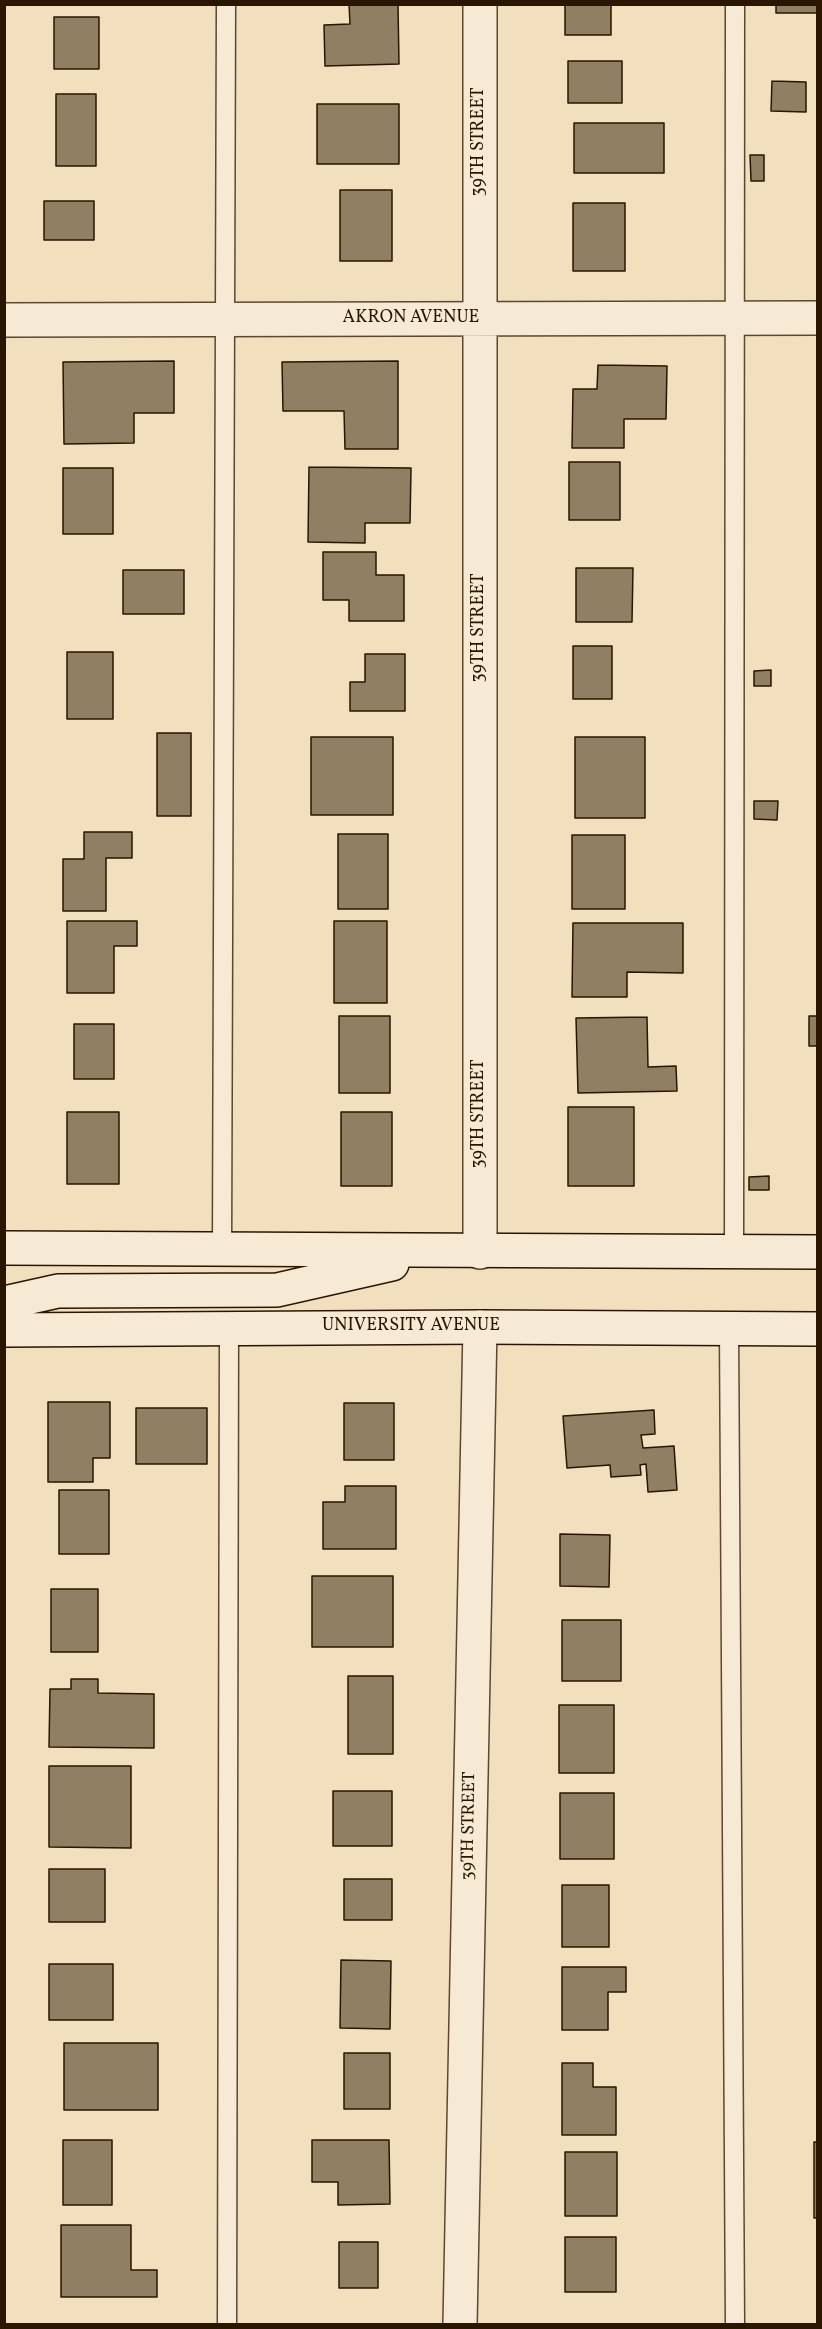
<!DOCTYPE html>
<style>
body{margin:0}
#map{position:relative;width:822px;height:2329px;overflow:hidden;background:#f1dfbe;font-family:Vollkorn,serif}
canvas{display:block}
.frame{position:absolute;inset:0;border:6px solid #2a1600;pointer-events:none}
</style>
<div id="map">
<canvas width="822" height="2329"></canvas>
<div class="frame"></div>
</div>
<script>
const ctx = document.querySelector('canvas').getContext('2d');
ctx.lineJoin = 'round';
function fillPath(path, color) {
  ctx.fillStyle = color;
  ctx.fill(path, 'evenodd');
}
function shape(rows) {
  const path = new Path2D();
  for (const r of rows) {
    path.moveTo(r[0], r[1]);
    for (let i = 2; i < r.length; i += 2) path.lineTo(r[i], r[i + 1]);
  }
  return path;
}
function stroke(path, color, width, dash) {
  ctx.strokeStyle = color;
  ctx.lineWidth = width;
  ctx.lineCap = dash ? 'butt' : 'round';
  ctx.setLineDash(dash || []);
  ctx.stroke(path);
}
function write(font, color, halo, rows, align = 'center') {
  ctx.font = font + ' Vollkorn,serif';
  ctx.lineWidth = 4.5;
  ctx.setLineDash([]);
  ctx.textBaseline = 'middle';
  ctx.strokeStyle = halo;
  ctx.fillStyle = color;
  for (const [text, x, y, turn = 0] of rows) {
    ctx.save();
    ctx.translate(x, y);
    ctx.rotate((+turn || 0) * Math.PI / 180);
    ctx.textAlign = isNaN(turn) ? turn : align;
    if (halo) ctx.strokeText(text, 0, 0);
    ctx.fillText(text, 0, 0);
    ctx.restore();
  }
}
const building = shape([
 [349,4,398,4,399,64,325,66,324,25,350,24,349,4],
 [565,4,611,4,611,35,565,35,565,4],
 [776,4,818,4,818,13,776,13,776,4],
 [54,17,99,17,99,69,54,69,54,17],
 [568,61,622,61,622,103,568,103,568,61],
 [772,81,806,82,806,112,771,111,772,81],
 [56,94,96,94,96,166,56,166,56,94],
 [317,104,399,104,399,164,317,164,317,104],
 [574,123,664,123,664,173,574,173,574,123],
 [750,155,764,155,764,181,751,181,750,155],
 [340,190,392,190,392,261,340,261,340,190],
 [44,201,94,201,94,240,44,240,44,201],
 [573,203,625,203,625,271,573,271,573,203],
 [174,361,174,413,134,413,134,443,64,444,63,362,174,361],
 [398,361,398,449,345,449,344,411,283,411,282,362,398,361],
 [598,365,667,366,666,419,624,419,624,448,572,448,573,389,597,389,598,365],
 [569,462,620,462,620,520,569,520,569,462],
 [309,467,411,468,410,523,365,523,365,543,308,542,309,467],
 [63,468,113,468,113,534,63,534,63,468],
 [323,552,376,552,376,575,404,575,404,621,349,621,349,600,323,600,323,552],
 [576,568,633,568,632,622,576,622,576,568],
 [123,570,184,570,184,614,123,614,123,570],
 [573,646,612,646,612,699,573,699,573,646],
 [67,652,113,652,113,719,67,719,67,652],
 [365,654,405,654,405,711,350,711,350,682,365,682,365,654],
 [771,670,771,686,754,686,754,671,771,670],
 [157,733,191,733,191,816,157,816,157,733],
 [311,737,393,737,393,815,311,815,311,737],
 [575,737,645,737,645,818,575,818,575,737],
 [754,801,778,801,777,820,754,819,754,801],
 [84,832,132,832,132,858,106,858,106,911,63,911,63,859,84,859,84,832],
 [338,834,388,834,388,909,338,909,338,834],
 [572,835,625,835,625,909,572,909,572,835],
 [67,921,137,921,137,946,114,946,114,993,67,993,67,921],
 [334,921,387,921,387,1003,334,1003,334,921],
 [573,923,683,923,683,973,627,972,627,997,572,997,573,923],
 [339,1016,390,1016,390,1093,339,1093,339,1016],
 [809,1016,818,1016,818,1046,809,1046,809,1016],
 [647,1017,648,1067,676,1066,677,1091,578,1093,576,1018,647,1017],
 [74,1024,114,1024,114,1079,74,1079,74,1024],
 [568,1107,634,1107,634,1186,568,1186,568,1107],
 [67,1112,119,1112,119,1184,67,1184,67,1112],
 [341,1112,392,1112,392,1186,341,1186,341,1112],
 [769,1176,769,1190,749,1190,749,1177,769,1176],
 [48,1402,110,1402,110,1458,93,1458,93,1482,48,1482,48,1402],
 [344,1403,394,1403,394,1460,344,1460,344,1403],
 [136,1408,207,1408,207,1464,136,1464,136,1408],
 [654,1410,655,1434,641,1435,643,1448,674,1446,677,1490,648,1492,646,1464,640,1465,641,1475,611,1477,610,1465,567,1468,563,1416,654,1410],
 [345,1486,396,1486,396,1549,323,1549,323,1502,345,1502,345,1486],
 [59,1490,109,1490,109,1554,59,1554,59,1490],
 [560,1534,610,1535,609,1587,560,1586,560,1534],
 [312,1576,393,1576,393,1647,312,1647,312,1576],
 [51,1589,98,1589,98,1652,51,1652,51,1589],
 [562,1620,621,1620,621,1681,562,1681,562,1620],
 [348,1676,393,1676,393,1754,348,1754,348,1676],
 [71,1679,98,1679,98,1693,154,1694,154,1748,49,1747,50,1689,71,1689,71,1679],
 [559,1705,614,1705,614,1773,559,1773,559,1705],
 [49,1766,131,1766,131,1848,49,1847,49,1766],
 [333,1791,392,1791,392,1846,333,1846,333,1791],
 [560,1793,614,1793,614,1859,560,1859,560,1793],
 [49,1869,105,1869,105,1922,49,1922,49,1869],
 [344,1879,392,1879,392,1920,344,1920,344,1879],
 [562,1885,609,1885,609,1947,562,1947,562,1885],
 [341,1960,391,1961,390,2029,340,2028,341,1960],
 [49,1964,113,1964,113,2020,49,2020,49,1964],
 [562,1967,626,1967,626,1992,608,1992,608,2030,562,2030,562,1967],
 [64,2043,158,2043,158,2110,64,2110,64,2043],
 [344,2053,390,2053,390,2109,344,2109,344,2053],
 [562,2063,593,2063,593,2087,616,2087,616,2135,562,2135,562,2063],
 [63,2140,112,2140,112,2205,63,2205,63,2140],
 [312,2140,389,2140,390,2204,338,2205,338,2182,312,2182,312,2140],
 [814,2142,818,2142,818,2218,814,2218,814,2142],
 [565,2152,617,2152,617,2216,565,2216,565,2152],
 [61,2225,131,2225,131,2270,157,2270,157,2297,61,2297,61,2225],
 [565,2237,616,2237,616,2292,565,2292,565,2237],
 [339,2242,378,2242,378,2288,339,2288,339,2242]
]);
fillPath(building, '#917f63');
stroke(building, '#2a1600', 1.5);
const lane = shape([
 [222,1250,226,4],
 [734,1252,735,4],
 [729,1328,735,2324],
 [227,2324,229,1328]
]);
const street = shape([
 [480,4,480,1252],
 [4,320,818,318],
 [460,2324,480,1327]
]);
const secondary = shape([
 [4,1248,818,1252],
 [4,1303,58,1291,277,1290,392,1264],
 [4,1330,480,1327,818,1329]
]);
stroke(lane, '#5c4830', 21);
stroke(street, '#5c4830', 36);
stroke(secondary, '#2a1600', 36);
stroke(lane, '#f6ead5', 18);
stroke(street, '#f6ead5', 33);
stroke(secondary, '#f6ead5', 33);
write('18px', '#2a1600', '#f6ead5', [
 ["39TH STREET",480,142,-90],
 ["AKRON AVENUE",411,319],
 ["39TH STREET",480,628,-90],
 ["39TH STREET",480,1114,-90],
 ["UNIVERSITY AVENUE",411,1327],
 ["39TH STREET",470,1826,-89]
]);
</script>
